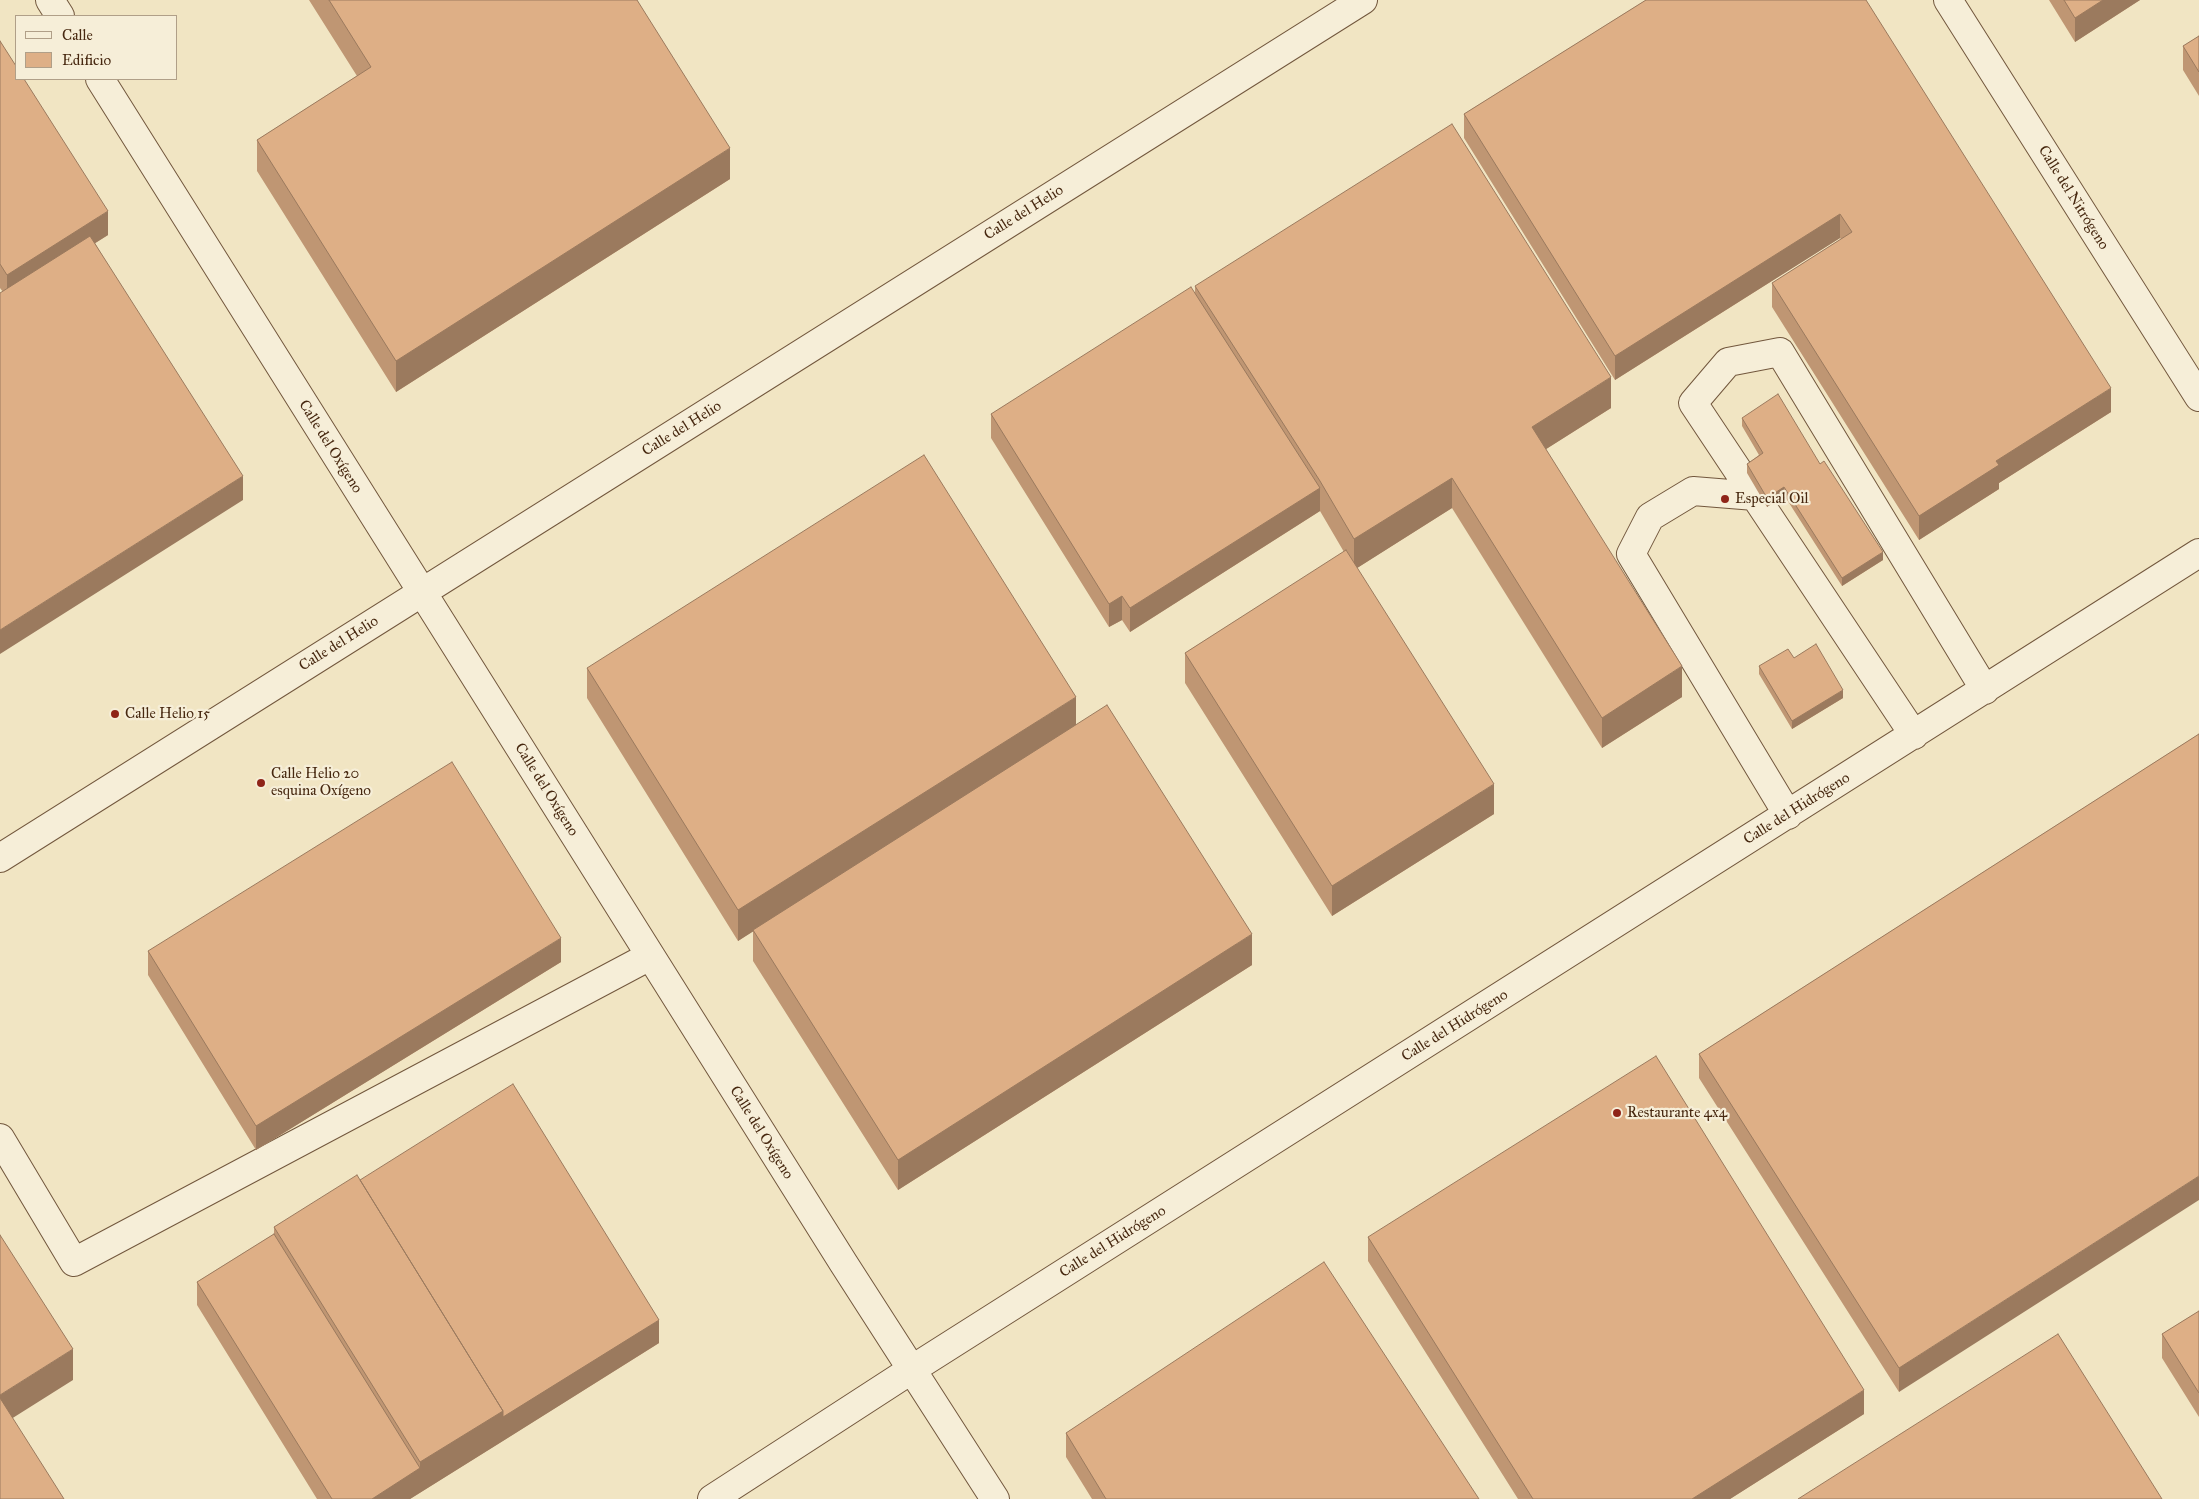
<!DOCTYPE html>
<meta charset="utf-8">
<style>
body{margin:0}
#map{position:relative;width:2199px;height:1499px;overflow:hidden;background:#f1e5c3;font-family:"IM FELL Great Primer",serif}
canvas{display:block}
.legend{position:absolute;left:15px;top:15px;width:162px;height:65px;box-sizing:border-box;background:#f6eed8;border:1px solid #b09f88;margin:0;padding:6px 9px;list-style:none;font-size:15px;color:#472810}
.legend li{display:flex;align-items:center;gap:10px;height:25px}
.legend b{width:25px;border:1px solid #b09f88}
</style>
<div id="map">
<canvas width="2199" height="1499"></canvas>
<ul class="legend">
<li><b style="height:6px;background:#f6eed8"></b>Calle</li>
<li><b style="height:14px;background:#deaf86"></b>Edificio</li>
</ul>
</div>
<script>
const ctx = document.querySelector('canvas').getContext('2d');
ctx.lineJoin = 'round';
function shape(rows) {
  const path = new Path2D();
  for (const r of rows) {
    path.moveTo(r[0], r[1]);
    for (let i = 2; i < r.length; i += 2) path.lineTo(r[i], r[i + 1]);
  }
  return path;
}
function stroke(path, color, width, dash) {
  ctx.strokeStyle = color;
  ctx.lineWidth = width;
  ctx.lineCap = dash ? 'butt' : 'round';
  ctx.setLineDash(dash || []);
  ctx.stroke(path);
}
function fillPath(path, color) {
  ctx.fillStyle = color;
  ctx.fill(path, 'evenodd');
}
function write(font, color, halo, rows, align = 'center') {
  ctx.font = font + ' "IM FELL Great Primer",serif';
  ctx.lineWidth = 4.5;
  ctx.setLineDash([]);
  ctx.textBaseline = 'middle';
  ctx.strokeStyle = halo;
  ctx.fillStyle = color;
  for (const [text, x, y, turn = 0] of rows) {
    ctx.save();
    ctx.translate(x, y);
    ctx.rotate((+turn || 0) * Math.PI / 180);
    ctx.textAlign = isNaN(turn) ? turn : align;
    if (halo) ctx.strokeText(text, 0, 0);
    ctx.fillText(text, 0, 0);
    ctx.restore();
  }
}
const minor = shape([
 [50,0,60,16],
 [1948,0,2199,397],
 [100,79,844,1264,995,1499],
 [1755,496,1693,491,1650,517,1631,554,1788,815],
 [1914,735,1693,403,1728,362,1780,352,1985,690],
 [0,858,1363,0],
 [0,1138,74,1262,650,956],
 [712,1499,911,1370,2199,553]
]);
stroke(minor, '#72573d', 30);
stroke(minor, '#f6eed8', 28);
fillPath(shape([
 [309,0,637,0,730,179,396,392,257,171,257,140,357,76],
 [1646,0,2111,412,1999,483,1999,489,1919,540,1772,307,1772,283,1841,239,1840,238,1615,380,1464,138,1464,114],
 [2049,0,2140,0,2075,42],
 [2199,36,2199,96,2183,70,2183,46],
 [0,41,108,235,95,243,243,500,3,292,0,288],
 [1195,286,1611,408,1546,449,1682,697,1602,748,1452,508,1357,568,1494,814,1332,916,1185,683,1185,653,1344,552,1320,511,1130,632,1122,620,1109,627,991,438,991,414,1195,292],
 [1742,418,1820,464,1883,560,1842,586,1784,495,1767,507,1747,473,1747,464,1759,455,1742,426],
 [1794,658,1843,698,1792,729,1759,674,1759,666],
 [587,668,1076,725,1252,965,898,1190,753,961,753,931,738,941,587,698],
 [2199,734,1899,1392,1699,1078,1699,1054],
 [148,951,561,962,256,1150,148,975],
 [360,1180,659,1343,410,1499,317,1499,197,1305,197,1282,274,1234,274,1227],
 [1368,1237,1864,1414,1730,1499,1518,1499,1368,1261],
 [2199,1311,2199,1417,2162,1358,2162,1334],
 [1066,1433,1479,1499,1092,1499,1066,1457]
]), '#bf9673');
fillPath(shape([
 [2103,0,2140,0,2075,42,2075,18],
 [730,148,730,179,396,392,396,361],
 [108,211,108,235,7,299,7,275],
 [1840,214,1840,238,1615,380,1615,356],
 [1611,377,1611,408,1532,458,1532,427],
 [2111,388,2111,412,1999,483,1999,489,1919,540,1919,516,1996,461],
 [243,476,243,500,0,654,0,630],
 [1452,478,1452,508,1354,570,1354,539],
 [1784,487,1784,495,1767,507,1767,498],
 [1320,488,1320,511,1130,632,1130,608],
 [1883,552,1883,560,1842,586,1842,578],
 [1122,596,1122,620,1109,627,1109,604],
 [1682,666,1682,697,1602,748,1602,718],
 [1843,690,1843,698,1792,729,1792,721],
 [1076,697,1076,728,738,941,738,910],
 [1494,784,1494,814,1332,916,1332,886],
 [1252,934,1252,965,898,1190,898,1160],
 [561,938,561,962,256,1150,256,1126],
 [2199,1176,2199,1200,1899,1392,1899,1368],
 [659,1320,659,1343,503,1441,410,1499,372,1499,420,1468,420,1462,503,1411],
 [73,1349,73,1380,0,1426,0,1395],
 [1864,1390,1864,1414,1730,1499,1692,1499]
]), '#9b7a5e');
const building = shape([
 [329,0,637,0,730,148,396,361,257,140,371,67,329,0],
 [1646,0,1866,0,2111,388,1996,461,1999,465,1919,516,1772,283,1852,232,1840,214,1615,356,1464,114,1646,0],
 [2064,0,2103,0,2075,18,2064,0],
 [2199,36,2199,72,2183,46,2199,36],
 [0,41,16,66,16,79,24,79,108,211,7,275,0,264,0,41],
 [1452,124,1611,377,1532,427,1682,666,1602,718,1452,478,1354,539,1320,481,1195,286,1452,124],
 [90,236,243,476,0,630,0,293,90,236],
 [1191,287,1320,488,1130,608,1122,596,1109,604,991,414,1191,287],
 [1778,394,1820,464,1824,461,1883,552,1842,578,1784,487,1767,498,1747,464,1763,453,1742,418,1778,394],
 [924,455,1076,697,738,910,587,668,924,455],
 [1346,550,1494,784,1332,886,1185,653,1346,550],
 [1816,644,1843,690,1792,721,1759,666,1788,649,1794,658,1816,644],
 [1107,705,1252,934,898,1160,753,930,1107,705],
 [2199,734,2199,1176,1899,1368,1699,1054,2199,734],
 [452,762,561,938,256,1126,148,951,452,762],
 [1656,1056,1864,1390,1692,1499,1533,1499,1368,1237,1656,1056],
 [513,1084,659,1320,503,1417,503,1411,360,1180,513,1084],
 [357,1175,503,1411,420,1462,274,1227,357,1175],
 [274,1234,420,1468,372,1499,332,1499,197,1282,274,1234],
 [0,1235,73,1349,0,1395,0,1235],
 [1324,1262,1479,1499,1106,1499,1066,1433,1324,1262],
 [2199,1311,2199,1393,2162,1334,2199,1311],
 [2058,1334,2162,1499,1798,1499,2058,1334],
 [0,1398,64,1499,0,1499,0,1398]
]);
fillPath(building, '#deaf86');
stroke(building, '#9b7a5e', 1);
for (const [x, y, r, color] of [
 [1725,499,5,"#8f2418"],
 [115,714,5,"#8f2418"],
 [261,783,5,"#8f2418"],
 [1617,1113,5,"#8f2418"]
]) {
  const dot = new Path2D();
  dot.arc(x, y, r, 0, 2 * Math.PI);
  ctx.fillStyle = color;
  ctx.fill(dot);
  stroke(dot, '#f6eed8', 2);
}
write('15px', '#472810', '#f6eed8', [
 ["Calle del Nitrógeno",2073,198,58],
 ["Calle del Helio",1024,213,-32],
 ["Calle del Helio",682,429,-32],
 ["Calle del Oxígeno",330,447,58],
 ["Calle del Helio",339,644,-32],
 ["Calle del Oxígeno",546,790,58],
 ["Calle del Hidrógeno",1797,809,-32],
 ["Calle del Hidrógeno",1455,1026,-32],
 ["Calle del Oxígeno",761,1133,58],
 ["Calle del Hidrógeno",1113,1242,-32]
]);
write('15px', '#472810', '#f6eed8', [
 ["Especial Oil",1735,499],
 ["Calle Helio 15",125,714],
 ["Calle Helio 20",271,774],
 ["esquina Oxígeno",271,791],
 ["Restaurante 4x4",1627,1113]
], 'left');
</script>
